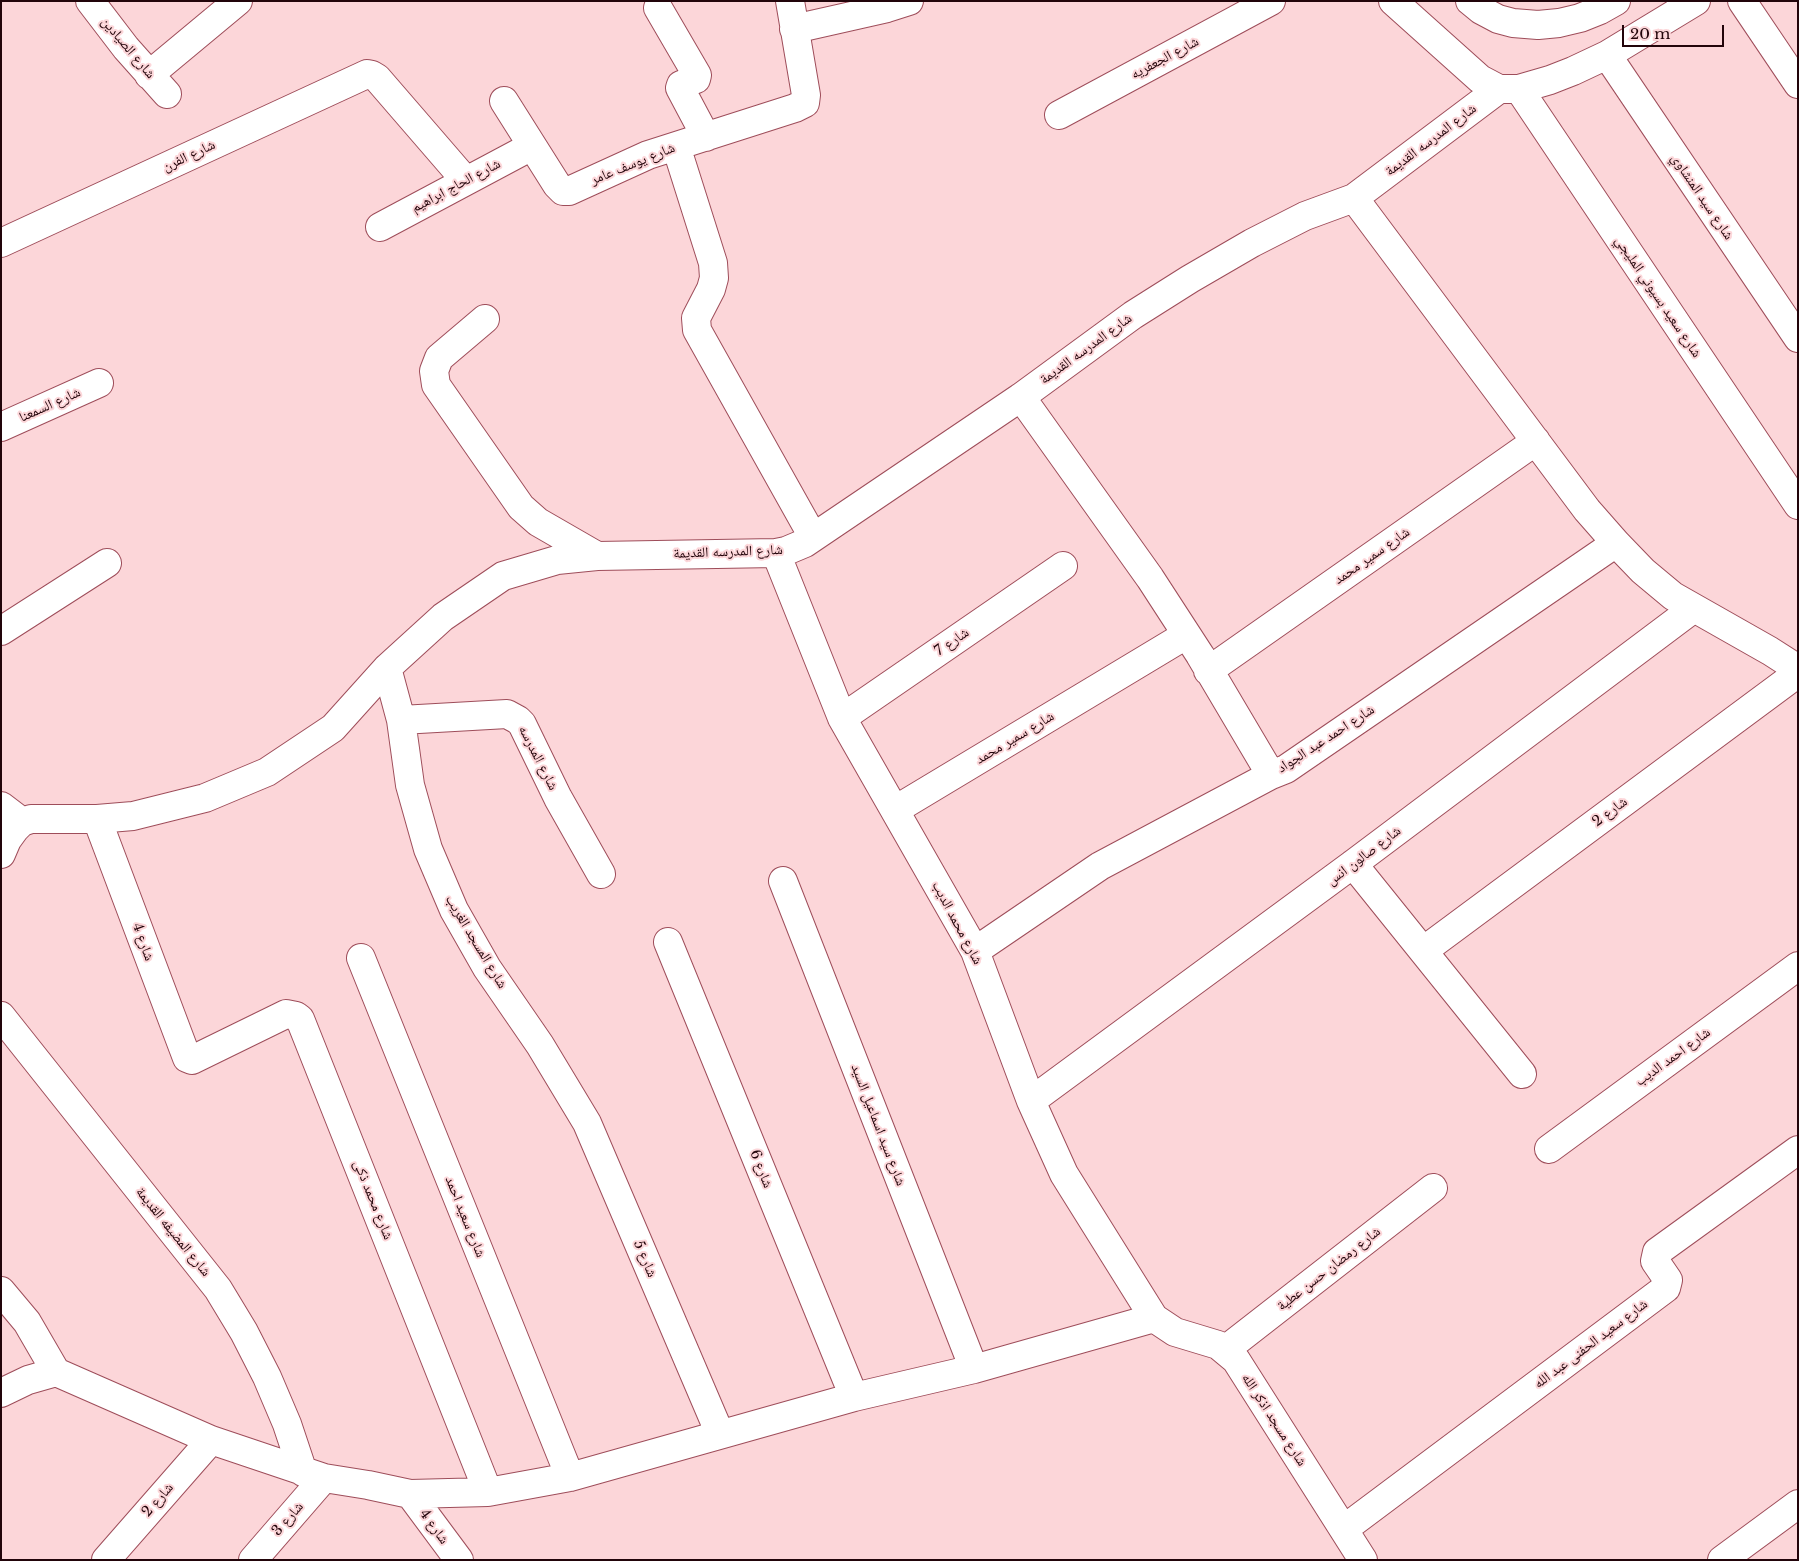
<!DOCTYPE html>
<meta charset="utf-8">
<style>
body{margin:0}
#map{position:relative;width:1799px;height:1561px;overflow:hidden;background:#fcd6d9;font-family:"Libre Baskerville",serif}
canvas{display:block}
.frame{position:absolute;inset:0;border:2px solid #22040a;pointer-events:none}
.scale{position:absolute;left:1622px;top:25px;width:102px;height:22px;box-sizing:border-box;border:2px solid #22040a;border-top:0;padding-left:6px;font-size:15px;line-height:18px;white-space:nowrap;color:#22040a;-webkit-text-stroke:4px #fcd6d9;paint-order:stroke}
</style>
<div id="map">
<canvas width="1799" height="1561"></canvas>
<div class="frame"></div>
<div class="scale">20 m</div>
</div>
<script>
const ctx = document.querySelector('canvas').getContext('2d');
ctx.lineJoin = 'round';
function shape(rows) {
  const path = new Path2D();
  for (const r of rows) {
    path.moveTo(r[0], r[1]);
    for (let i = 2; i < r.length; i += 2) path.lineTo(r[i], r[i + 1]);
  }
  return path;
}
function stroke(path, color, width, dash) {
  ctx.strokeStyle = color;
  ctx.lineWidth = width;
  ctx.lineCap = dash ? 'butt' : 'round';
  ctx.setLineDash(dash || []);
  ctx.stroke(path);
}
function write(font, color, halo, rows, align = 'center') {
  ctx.font = font + ' "Libre Baskerville","Noto Naskh Arabic",serif';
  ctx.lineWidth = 4;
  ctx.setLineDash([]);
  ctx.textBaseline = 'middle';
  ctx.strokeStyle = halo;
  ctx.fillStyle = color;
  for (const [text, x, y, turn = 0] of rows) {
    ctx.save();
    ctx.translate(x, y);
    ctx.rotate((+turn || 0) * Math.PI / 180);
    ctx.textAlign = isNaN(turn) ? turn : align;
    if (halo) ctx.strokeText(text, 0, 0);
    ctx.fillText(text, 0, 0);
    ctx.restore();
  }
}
const minor = shape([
 [90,1,126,48,167,94],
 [1393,1,1480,79,1499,89,1519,89,1550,80,1573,71,1607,55,1696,1],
 [1470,1,1481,10,1498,19,1513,23,1538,25,1559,23,1580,18,1600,10,1616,1],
 [1742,1,1798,84],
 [658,8,697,75,696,79,681,85,680,88,706,137],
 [794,29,887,8,909,1],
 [1607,55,1798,338],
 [149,75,238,1],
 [1519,89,1798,505],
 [504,101,557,185,563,191,569,191,648,155,795,108,805,103,806,95,790,1],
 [1059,115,1271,1],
 [676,146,713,263,714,278,711,289,696,318,697,330,813,537],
 [1354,198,1587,510,1616,543,1643,571,1673,596,1770,651,1798,669],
 [380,227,532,146],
 [1,243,367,74,372,75,377,78,466,181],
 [485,319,439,358,434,371,436,385,521,507,538,522,597,556],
 [1021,397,1150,578,1200,655,1271,775],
 [1,427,99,383],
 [776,553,842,718,975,951,1031,1101,1064,1174,1154,1318,1175,1332,1218,1345,1236,1360,1363,1560],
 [1,631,107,563],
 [387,668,401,720,410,785,428,849,454,910,487,968,540,1045,587,1123,720,1434],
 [1208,671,1536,441],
 [842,718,1063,566],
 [401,720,507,714,518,720,522,724,558,798,601,874],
 [1,806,22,822],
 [895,810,1186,635],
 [97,819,187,1058,192,1060,286,1014,296,1016,300,1019,488,1492],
 [1,854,7,840,15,829,22,822,31,819,97,819,133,816,205,798,267,772,333,728,387,668,443,617,503,576,557,560,597,556,776,553,786,551,805,543,1021,397,1133,315,1190,279,1252,243,1305,216,1354,198,1499,89],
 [1353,864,1522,1074],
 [783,881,974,1369],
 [668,942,854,1397],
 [975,951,1100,866,1271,775,1286,769,1616,543],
 [1423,951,1798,673],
 [361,958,570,1477],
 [1,1016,218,1289,244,1332,267,1377,287,1424,303,1472],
 [1031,1101,1353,864,1694,608],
 [1549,1149,1798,966],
 [1,1291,27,1322,56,1372],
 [1225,1350,1433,1188],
 [1,1393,28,1380,56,1372,211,1440,324,1478,368,1485,410,1494,488,1492,570,1477,854,1397,974,1369,1154,1318],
 [410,1494,459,1560],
 [1344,1529,1666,1288,1668,1280,1655,1261,1657,1252,1798,1150],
 [106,1560,211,1440],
 [253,1560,324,1478],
 [1722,1560,1798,1504]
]);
stroke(minor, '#9e4d5a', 30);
stroke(minor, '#fff', 28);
write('14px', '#22040a', '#fcd6d9', [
 ["شارع الصيادين",128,48,50],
 ["شارع الجعفريه",1165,58,-28],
 ["شارع المدرسه القديمة",1431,140,-37],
 ["شارع الفرن",189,156,-25],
 ["شارع يوسف عامر",633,164,-22],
 ["شارع الحاج ابراهيم",456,186,-28],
 ["شارع سيد المنشاوي",1702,197,56],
 ["شارع سعيد بسيوني المليجي",1658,297,56],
 ["شارع المدرسه القديمة",1086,349,-36],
 ["شارع السمعنا",50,405,-24],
 ["شارع المدرسه القديمة",728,552,-2],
 ["شارع سمير محمد",1372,556,-35],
 ["شارع 7",952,642,-35],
 ["شارع سمير محمد",1015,738,-31],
 ["شارع احمد عبد الجواد",1326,739,-33],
 ["شارع المدرسه",538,758,63],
 ["شارع 2",1610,812,-37],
 ["شارع صالون انس",1364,856,-37],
 ["شارع محمد الديب",957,923,62],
 ["شارع 4",143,942,70],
 ["شارع المسجد الغريب",476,942,59],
 ["شارع احمد الديب",1673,1057,-36],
 ["شارع سيد اسماعيل السيد",878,1125,69],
 ["شارع 6",761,1169,68],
 ["شارع محمد ذكى",373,1200,68],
 ["شارع سعيد احمد",465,1217,68],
 ["شارع المضيفه القديمة",173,1232,51],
 ["شارع 5",645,1259,67],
 ["شارع رمضان حسن عطية",1329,1269,-38],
 ["شارع سعيد الحفنى عبد الله",1591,1344,-37],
 ["شارع مسجد اذكر الله",1274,1420,57],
 ["شارع 2",158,1500,-49],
 ["شارع 3",288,1519,-49],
 ["شارع 4",434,1527,54]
]);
</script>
